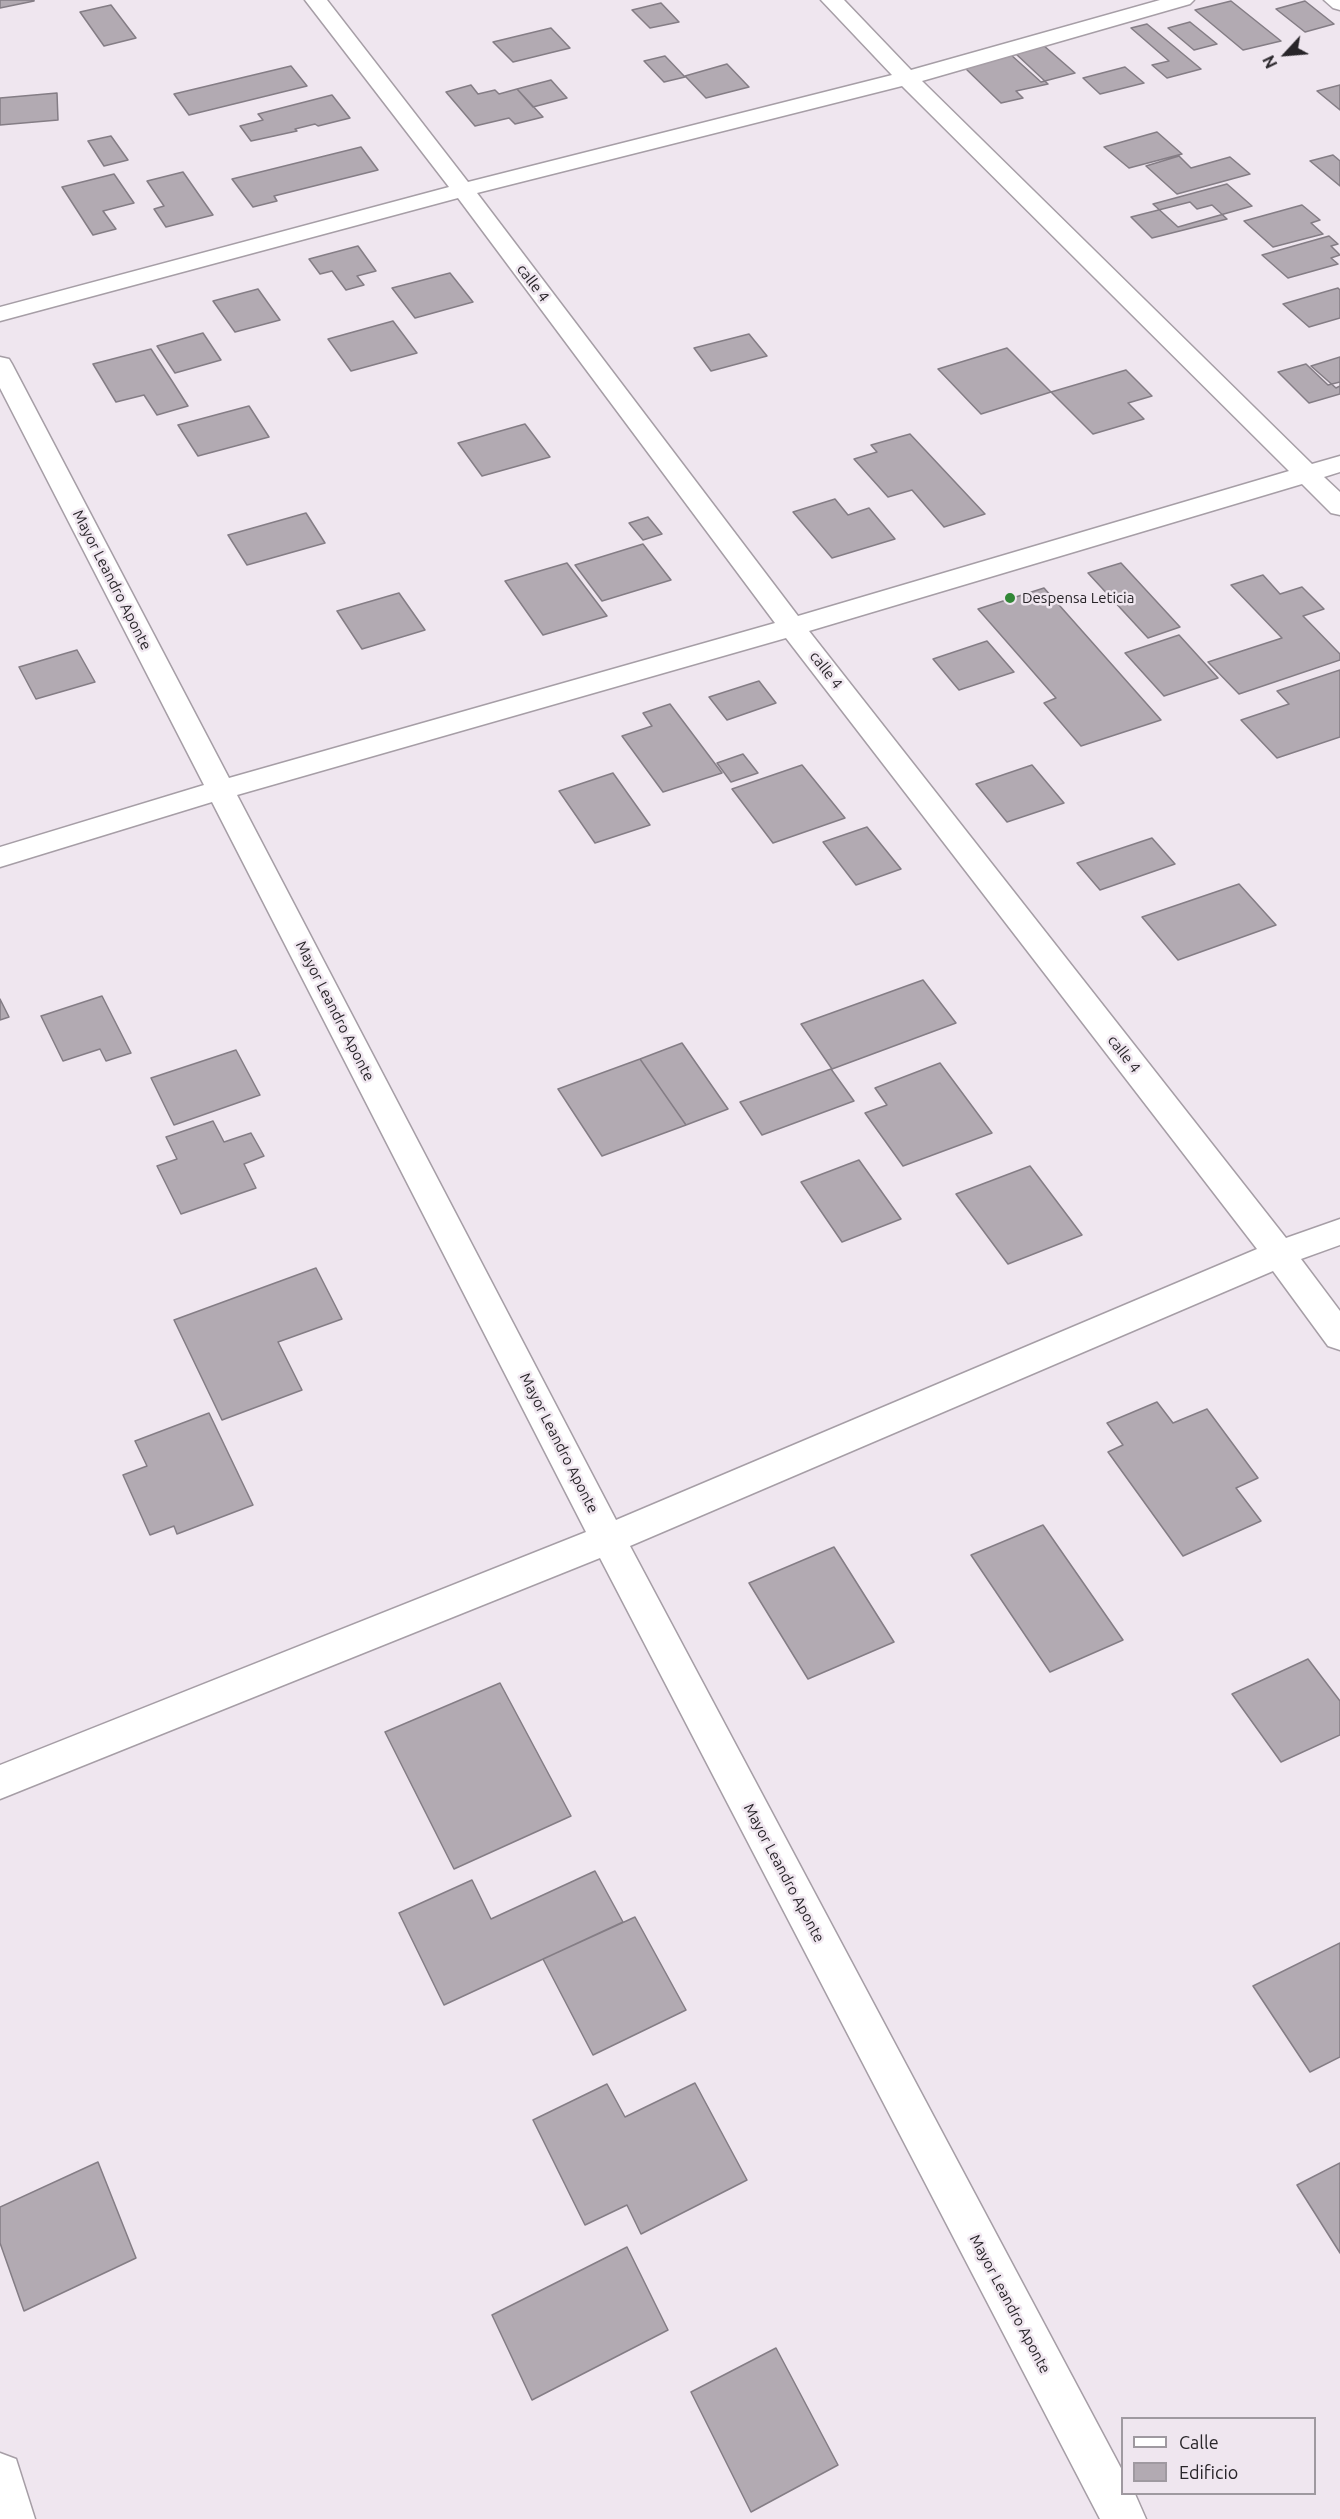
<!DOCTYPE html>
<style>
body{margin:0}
#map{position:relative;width:1340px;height:2519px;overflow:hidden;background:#efe6ef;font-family:Ubuntu,sans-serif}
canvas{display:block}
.legend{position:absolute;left:1121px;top:2417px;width:195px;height:78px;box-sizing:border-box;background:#efe6ef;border:2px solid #9f99a0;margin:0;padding:8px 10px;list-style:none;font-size:18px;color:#282529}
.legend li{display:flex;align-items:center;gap:12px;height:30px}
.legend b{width:30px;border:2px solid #9f99a0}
.north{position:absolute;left:1256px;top:24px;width:60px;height:60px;-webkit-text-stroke:4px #efe6ef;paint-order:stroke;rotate:244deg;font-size:16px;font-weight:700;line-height:24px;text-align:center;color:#282529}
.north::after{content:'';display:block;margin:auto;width:21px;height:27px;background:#282529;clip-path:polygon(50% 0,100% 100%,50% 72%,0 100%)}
</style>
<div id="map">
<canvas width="1340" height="2519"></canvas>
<ul class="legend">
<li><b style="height:8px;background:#fff"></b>Calle</li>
<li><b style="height:16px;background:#b2aab2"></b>Edificio</li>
</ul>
<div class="north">N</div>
</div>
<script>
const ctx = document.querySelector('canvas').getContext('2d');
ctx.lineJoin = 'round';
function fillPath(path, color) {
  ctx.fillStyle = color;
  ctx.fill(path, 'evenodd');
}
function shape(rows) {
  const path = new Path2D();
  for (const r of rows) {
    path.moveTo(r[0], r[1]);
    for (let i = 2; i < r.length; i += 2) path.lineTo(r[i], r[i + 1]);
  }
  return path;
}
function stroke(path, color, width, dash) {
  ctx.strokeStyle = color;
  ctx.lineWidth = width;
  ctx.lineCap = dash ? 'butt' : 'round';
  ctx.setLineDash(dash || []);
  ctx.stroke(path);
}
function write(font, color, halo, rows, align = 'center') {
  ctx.font = font + ' Ubuntu,sans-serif';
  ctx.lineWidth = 5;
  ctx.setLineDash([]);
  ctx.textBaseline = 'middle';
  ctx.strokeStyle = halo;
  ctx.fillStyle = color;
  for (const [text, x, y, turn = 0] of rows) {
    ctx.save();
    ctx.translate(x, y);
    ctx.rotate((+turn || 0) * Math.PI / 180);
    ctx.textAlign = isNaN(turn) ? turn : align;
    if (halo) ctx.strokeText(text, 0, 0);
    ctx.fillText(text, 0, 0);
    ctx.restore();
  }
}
const building = shape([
 [0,0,34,0,34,1,0,8,0,0],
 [1231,1,1281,41,1243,50,1195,10,1231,1],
 [1305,1,1334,24,1305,32,1276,9,1305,1],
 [661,3,679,22,650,28,632,10,661,3],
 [111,5,136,38,104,46,80,12,111,5],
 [1190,22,1217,44,1194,50,1168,28,1190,22],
 [1147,24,1201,69,1167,78,1152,65,1169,61,1131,28,1147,24],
 [551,28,570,48,513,62,493,42,551,28],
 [1043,45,1075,73,1041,82,1010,54,1043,45],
 [1016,54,1048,84,1016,91,1023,98,1001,103,964,67,1016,54],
 [665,56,685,77,664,82,644,61,665,56],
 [727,64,749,87,706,98,685,76,727,64],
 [291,66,307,86,189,115,174,94,291,66],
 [1125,67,1144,83,1100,94,1083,78,1125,67],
 [551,80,567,98,533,107,517,89,551,80],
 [471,85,478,94,495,90,499,94,517,89,543,117,515,124,509,118,475,126,446,92,471,85],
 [1340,85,1340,110,1317,91,1340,85],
 [57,93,58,120,0,125,0,98,57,93],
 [332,95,350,118,318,126,315,124,295,129,297,131,251,141,240,126,263,120,258,114,332,95],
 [1157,132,1182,154,1129,168,1104,147,1157,132],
 [111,136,128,160,104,166,88,141,111,136],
 [361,147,378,170,274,196,277,201,253,207,232,179,361,147],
 [1333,155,1340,161,1340,186,1310,161,1333,155],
 [1179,156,1191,168,1230,157,1250,174,1177,194,1146,166,1179,156],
 [183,172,213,215,166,227,154,209,164,206,147,181,183,172],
 [114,174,134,203,103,211,116,229,93,235,62,187,114,174],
 [1227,184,1252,206,1178,227,1153,204,1227,184],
 [1190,202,1197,209,1212,205,1227,219,1152,238,1131,217,1190,202],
 [1302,205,1320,220,1311,223,1323,234,1273,247,1244,221,1302,205],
 [1329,236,1338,244,1331,246,1340,255,1331,258,1338,264,1288,278,1262,255,1329,236],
 [358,246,376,271,357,276,364,285,346,290,332,271,320,274,309,259,358,246],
 [450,273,473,302,415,318,392,288,450,273],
 [1338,288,1340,290,1340,318,1309,327,1283,304,1338,288],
 [258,289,280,320,235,332,213,301,258,289],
 [393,321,417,353,351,371,328,339,393,321],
 [203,333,221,360,175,373,157,346,203,333],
 [749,334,767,356,711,371,694,348,749,334],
 [1007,348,1051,392,981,414,938,369,1007,348],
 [151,349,172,381,188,406,157,415,144,395,116,402,93,364,151,349],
 [1340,357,1340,386,1336,388,1311,366,1340,357],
 [1306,364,1328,385,1340,382,1340,394,1309,403,1278,372,1306,364],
 [1126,370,1152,396,1128,403,1144,419,1093,434,1051,392,1126,370],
 [249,406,269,437,198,456,178,425,249,406],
 [525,424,550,457,482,476,458,443,525,424],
 [910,434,985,514,944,527,912,490,888,497,854,459,877,452,871,445,910,434],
 [835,499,848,515,869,508,895,539,832,558,793,512,835,499],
 [306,513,325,543,247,565,228,535,306,513],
 [648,517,662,534,643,540,629,523,648,517],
 [643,544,671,580,602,601,575,565,643,544],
 [567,563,607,616,543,635,505,581,567,563],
 [1121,563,1180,627,1148,638,1088,573,1121,563],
 [1263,575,1280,594,1302,587,1324,609,1303,616,1340,654,1340,660,1239,694,1208,662,1282,638,1231,585,1263,575],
 [1044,588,1161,720,1081,746,1044,703,1056,698,978,609,1044,588],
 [399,593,425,630,362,649,337,611,399,593],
 [1179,635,1218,678,1164,696,1125,653,1179,635],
 [987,641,1014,672,959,690,933,659,987,641],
 [77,650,95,682,36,699,19,667,77,650],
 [1340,670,1340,737,1277,758,1241,720,1289,704,1277,691,1340,670],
 [759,681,776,703,727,720,709,697,759,681],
 [670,704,722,773,663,792,622,736,652,726,643,713,670,704],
 [743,754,758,773,731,782,717,763,743,754],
 [802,765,845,818,773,843,732,789,802,765],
 [1032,765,1064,803,1007,822,976,784,1032,765],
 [613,773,650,825,595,843,559,791,613,773],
 [867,827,901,869,856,885,823,842,867,827],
 [1152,838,1175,864,1100,890,1077,863,1152,838],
 [1239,884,1276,925,1178,960,1142,917,1239,884],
 [923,980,956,1023,832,1069,801,1024,923,980],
 [102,996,131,1053,106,1061,100,1049,63,1061,41,1016,102,996],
 [0,999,9,1017,0,1020,0,999],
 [682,1043,728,1109,686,1125,640,1059,682,1043],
 [236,1050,260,1095,174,1125,151,1078,236,1050],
 [640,1059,686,1125,602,1156,558,1089,640,1059],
 [940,1063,992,1133,903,1166,865,1113,887,1105,875,1088,940,1063],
 [831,1069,854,1101,762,1135,740,1102,831,1069],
 [213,1121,224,1142,251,1133,264,1156,244,1164,256,1188,181,1214,157,1166,177,1159,166,1137,213,1121],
 [859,1160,901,1219,842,1242,801,1182,859,1160],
 [1030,1166,1082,1235,1008,1264,956,1194,1030,1166],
 [316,1268,342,1319,278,1342,302,1390,222,1420,174,1320,316,1268],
 [1157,1402,1173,1423,1207,1409,1258,1478,1236,1488,1261,1521,1183,1556,1108,1452,1123,1445,1107,1423,1157,1402],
 [209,1413,253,1505,177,1534,174,1526,150,1535,123,1475,147,1466,135,1441,209,1413],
 [1043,1525,1123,1640,1050,1672,971,1555,1043,1525],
 [834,1547,894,1642,808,1679,749,1583,834,1547],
 [1308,1659,1340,1701,1340,1735,1281,1762,1232,1694,1308,1659],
 [500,1683,571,1816,454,1869,385,1732,500,1683],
 [595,1871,623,1922,444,2005,399,1913,472,1880,491,1919,595,1871],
 [635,1917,686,2010,593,2055,543,1959,635,1917],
 [1340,1943,1340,2057,1310,2072,1253,1986,1340,1943],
 [695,2083,747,2180,641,2234,627,2205,585,2225,533,2120,607,2084,625,2117,695,2083],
 [98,2162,136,2258,24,2311,0,2243,0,2207,98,2162],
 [1340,2163,1340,2253,1297,2185,1340,2163],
 [627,2247,668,2330,532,2400,492,2315,627,2247],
 [776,2348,838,2465,751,2512,691,2392,776,2348]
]);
fillPath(building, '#b2aab2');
stroke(building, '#847d85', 1.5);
const minor = shape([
 [305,0,327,0,468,182,892,75,821,0,844,0,911,70,1160,0,1194,0,1190,4,922,81,1312,464,1340,456,1340,472,1324,477,1340,492,1340,515,1331,513,1302,484,809,631,1286,1238,1340,1219,1340,1245,1301,1259,1340,1311,1340,1350,1328,1346,1273,1271,630,1546,1122,2470,1122,2494,1135,2494,1146,2519,1100,2519,600,1558,0,1799,0,1765,586,1532,212,802,0,867,0,847,204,785,0,388,0,357,9,359,12,364,229,778,775,623,458,198,0,321,0,307,449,187,305,0],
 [902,86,1289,471,798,616,477,193,902,86],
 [786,638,1257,1249,616,1520,237,795,786,638],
 [1324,0,1340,0,1340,10,1333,8,1324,0],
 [0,2453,16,2459,35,2519,0,2519,0,2453]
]);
stroke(minor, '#a69ea6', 3);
fillPath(minor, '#fff');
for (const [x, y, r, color] of [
 [1010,598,6,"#318736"]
]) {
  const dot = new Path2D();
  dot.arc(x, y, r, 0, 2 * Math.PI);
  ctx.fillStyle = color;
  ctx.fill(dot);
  stroke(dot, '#efe6ef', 2);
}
write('15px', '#282529', '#efe6ef', [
 ["calle 4",533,283,53],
 ["Mayor Leandro Aponte",112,580,63],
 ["calle 4",826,670,52],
 ["Mayor Leandro Aponte",335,1011,63],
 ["calle 4",1124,1054,52],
 ["Mayor Leandro Aponte",559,1443,63],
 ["Mayor Leandro Aponte",784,1873,62],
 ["Mayor Leandro Aponte",1010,2304,62]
]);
write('15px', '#282529', '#efe6ef', [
 ["Despensa Leticia",1022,598]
], 'left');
</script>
